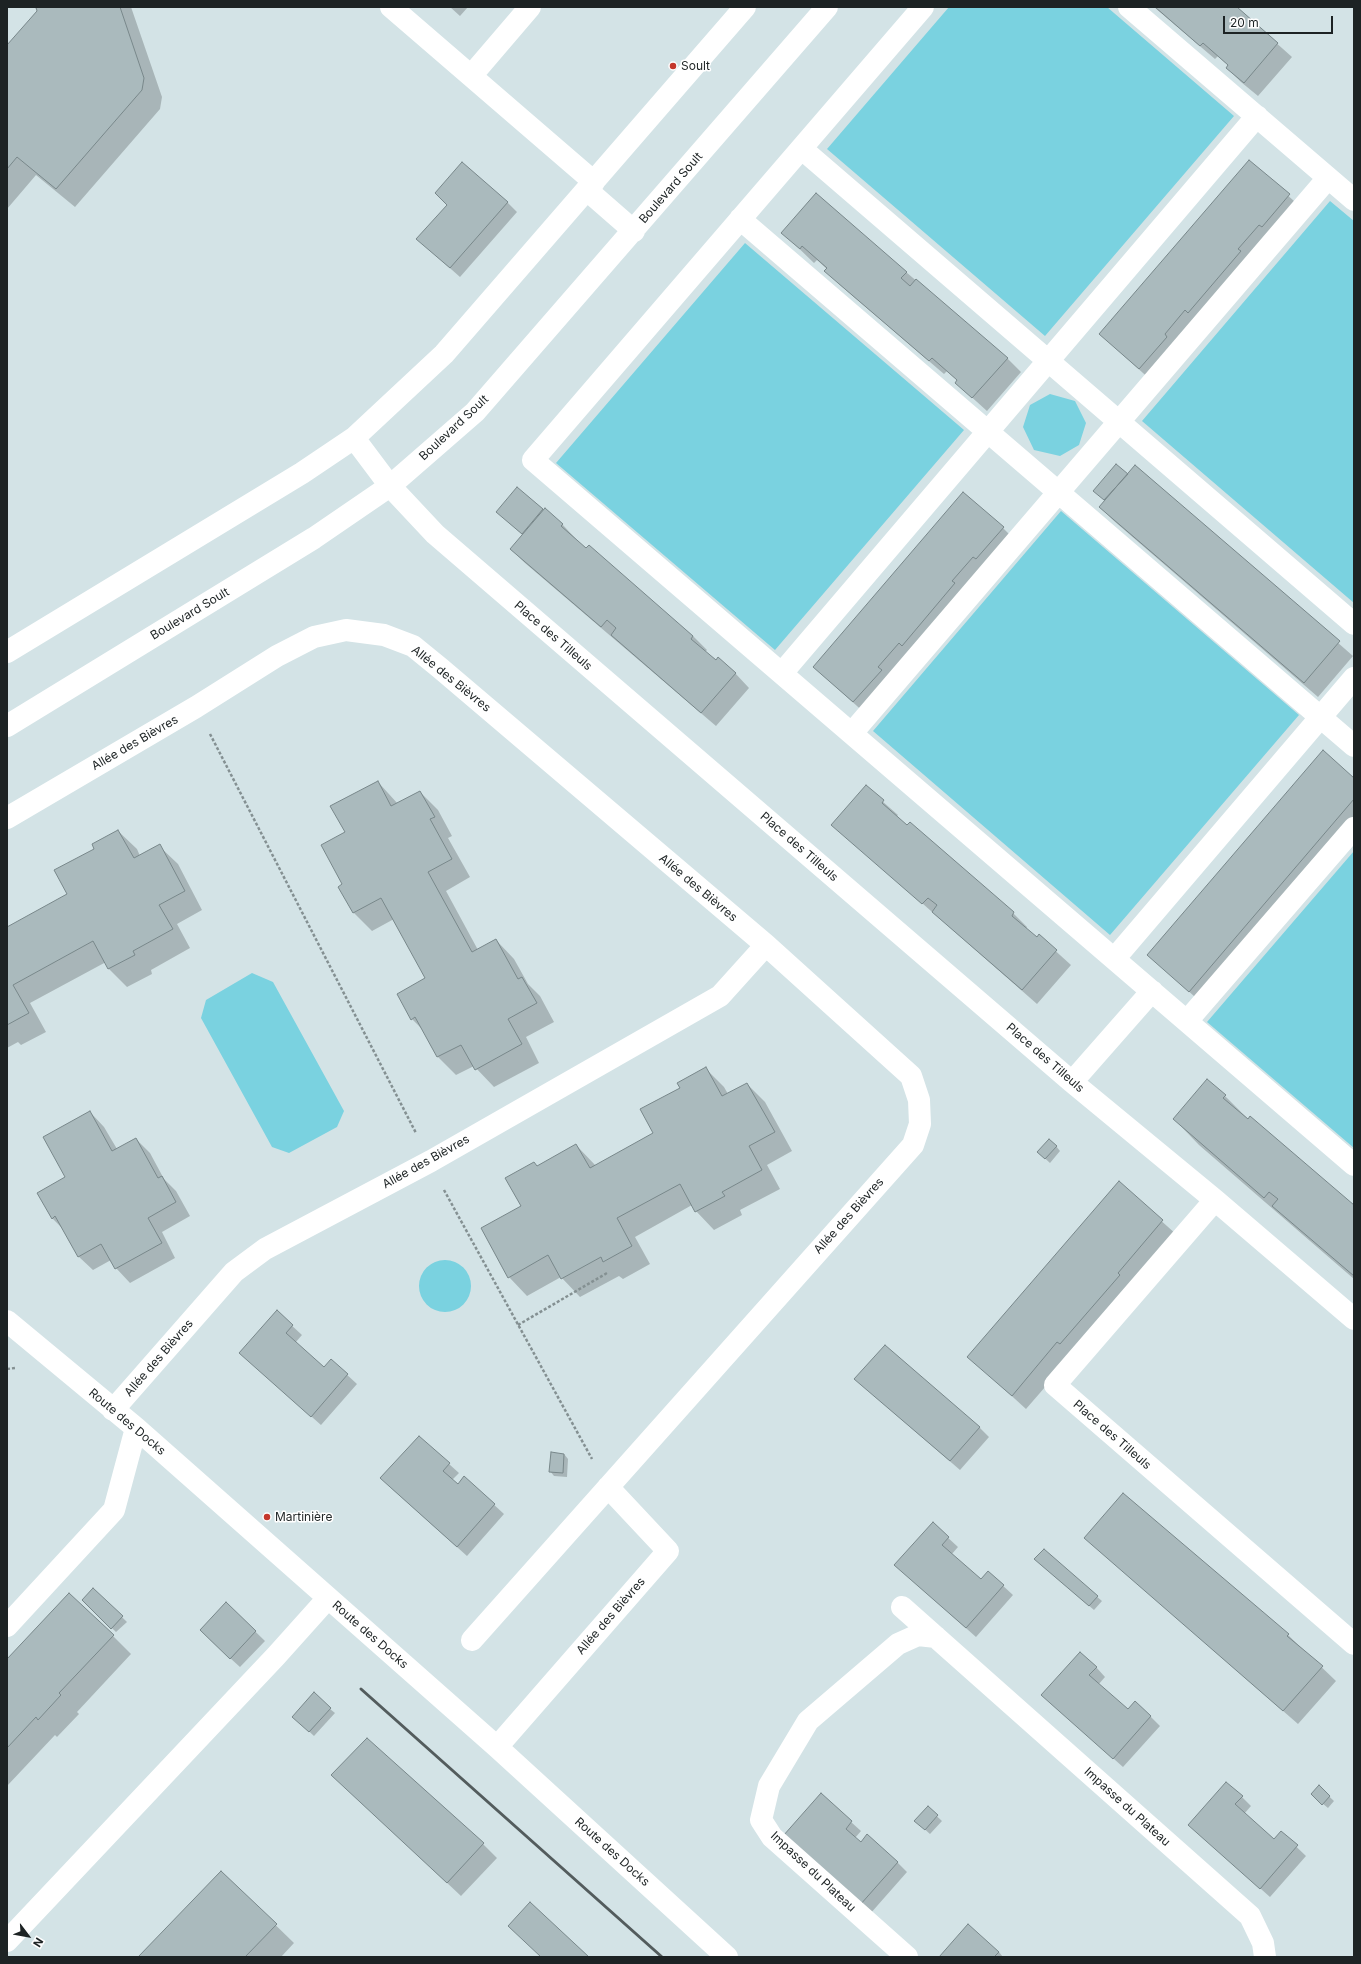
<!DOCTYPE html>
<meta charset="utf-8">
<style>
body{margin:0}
#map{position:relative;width:1361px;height:1964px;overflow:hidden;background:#d3e3e6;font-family:Inter,sans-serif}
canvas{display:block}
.frame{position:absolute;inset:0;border:8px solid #1d2324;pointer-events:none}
.north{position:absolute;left:8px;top:1916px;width:40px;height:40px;-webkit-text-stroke:3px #fff;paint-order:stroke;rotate:122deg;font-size:11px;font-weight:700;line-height:16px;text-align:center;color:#1d2324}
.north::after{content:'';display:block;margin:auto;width:14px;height:18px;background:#1d2324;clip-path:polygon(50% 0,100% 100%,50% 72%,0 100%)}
.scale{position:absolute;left:1223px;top:16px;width:110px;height:18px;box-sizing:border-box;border:2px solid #1d2324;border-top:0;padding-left:5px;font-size:12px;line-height:14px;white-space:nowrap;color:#1d2324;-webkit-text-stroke:3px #fff;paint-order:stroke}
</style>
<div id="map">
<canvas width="1361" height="1964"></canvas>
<div class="frame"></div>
<div class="north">N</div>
<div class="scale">20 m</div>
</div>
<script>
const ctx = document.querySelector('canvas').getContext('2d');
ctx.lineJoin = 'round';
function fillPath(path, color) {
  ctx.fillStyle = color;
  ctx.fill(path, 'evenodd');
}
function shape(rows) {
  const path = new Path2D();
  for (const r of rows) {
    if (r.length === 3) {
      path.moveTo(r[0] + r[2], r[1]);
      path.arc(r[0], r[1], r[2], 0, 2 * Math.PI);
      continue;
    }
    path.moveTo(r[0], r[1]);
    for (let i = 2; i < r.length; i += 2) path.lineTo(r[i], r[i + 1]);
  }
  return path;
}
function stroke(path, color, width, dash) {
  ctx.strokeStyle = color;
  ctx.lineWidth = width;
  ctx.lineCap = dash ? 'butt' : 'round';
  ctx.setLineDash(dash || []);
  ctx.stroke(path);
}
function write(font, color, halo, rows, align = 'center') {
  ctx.font = font + ' Inter,sans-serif';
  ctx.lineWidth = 3;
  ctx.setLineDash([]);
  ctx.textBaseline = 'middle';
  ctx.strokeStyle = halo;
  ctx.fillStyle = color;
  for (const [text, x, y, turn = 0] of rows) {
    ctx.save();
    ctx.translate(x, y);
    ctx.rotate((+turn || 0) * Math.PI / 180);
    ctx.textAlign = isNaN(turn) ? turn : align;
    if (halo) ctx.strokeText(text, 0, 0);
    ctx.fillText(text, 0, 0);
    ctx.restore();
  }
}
fillPath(shape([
 [949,7,1107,7,1234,116,1045,336,827,149],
 [1330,201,1354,221,1354,603,1142,421],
 [745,243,964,430,775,650,556,463],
 [1050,394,1075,401,1086,423,1079,445,1060,456,1034,450,1023,427,1030,405],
 [1061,511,1299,715,1110,935,873,731],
 [1354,851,1354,1148,1207,1022],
 [252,973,273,982,344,1111,337,1127,289,1153,272,1147,201,1018,206,1000],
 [445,1286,26]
]), '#7ad2e0');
fillPath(shape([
 [34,7,131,7,162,97,160,109,75,207,36,175,7,209,7,47,38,11],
 [450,7,468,7,460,16],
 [1154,7,1236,7,1292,57,1258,96,1241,82,1227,68,1229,66,1218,56,1215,59],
 [1249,161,1303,209,1154,383,1100,334],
 [507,202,517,212,460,277,417,239,448,205],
 [783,233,906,272,1007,358,1021,372,987,411,956,383,958,381,947,371,944,374,840,285,826,271,827,269,817,260,814,263],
 [1136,466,1353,656,1318,697,1114,521,1100,507,1106,501,1099,495,1128,475],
 [517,488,562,524,576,539,575,540,693,636,707,650,705,652,735,673,749,688,716,726,525,563,511,549,523,535,501,516],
 [1003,528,1017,542,868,716,814,667],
 [1354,779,1354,830,1204,1005,1148,955],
 [378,782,398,804,420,792,438,810,452,836,448,838,470,877,446,891,478,950,496,940,514,959,528,984,540,996,554,1022,526,1037,539,1063,494,1087,474,1066,456,1075,438,1057,424,1031,412,1019,426,978,394,919,372,931,354,913,340,887,343,885,346,832],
 [866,787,898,815,896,817,1013,913,1027,927,1026,929,1037,938,1039,936,1071,965,1037,1004,833,825],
 [118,831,137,849,140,856,159,846,178,864,202,910,177,924,190,948,151,970,152,974,127,987,109,969,106,962,30,1003,46,1032,21,1045,18,1042,7,1048,7,928,69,895,96,849],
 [706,1069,724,1087,728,1094,747,1084,765,1102,792,1151,767,1165,780,1189,740,1210,742,1215,714,1230,696,1211,692,1205,635,1237,650,1264,623,1279,619,1276,580,1297,561,1277,527,1296,509,1277,522,1207,537,1167,576,1145,596,1166,654,1133,681,1088],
 [1225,1096,1249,1120,1354,1207,1354,1279,1199,1145,1174,1119],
 [90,1112,104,1127,117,1149,136,1139,150,1153,164,1179,176,1191,190,1216,162,1232,175,1258,130,1283,116,1268,111,1260,93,1270,78,1256,63,1229,52,1218],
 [1056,1146,1060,1151,1050,1163,1038,1152],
 [1119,1183,1177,1235,1026,1409,969,1357],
 [277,1312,302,1335,295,1343,324,1369,332,1361,357,1384,321,1425,250,1362],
 [865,1388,979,1427,989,1437,960,1470],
 [419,1437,459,1473,452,1480,458,1485,464,1477,504,1514,467,1556,391,1488],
 [564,1454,568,1459,567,1477,554,1476,550,1471],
 [933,1524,958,1547,951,1555,981,1581,988,1572,1013,1595,976,1637,905,1574],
 [1085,1538,1288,1635,1336,1681,1298,1724],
 [1044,1551,1102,1601,1094,1610,1040,1564],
 [93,1589,127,1622,116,1632,83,1600],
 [226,1603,265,1641,240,1667,210,1640],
 [113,1636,131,1654,77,1712,79,1714,57,1737,55,1735,7,1786,7,1661],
 [1096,1667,1105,1677,1098,1685,1128,1711,1150,1716,1160,1726,1123,1767,1052,1704],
 [330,1709,335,1713,314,1736,298,1721],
 [1319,1787,1334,1801,1328,1808,1317,1799],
 [347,1789,483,1844,497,1858,461,1896],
 [1242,1797,1251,1806,1244,1814,1274,1840,1281,1832,1306,1856,1270,1897,1199,1834],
 [928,1808,942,1821,930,1834,920,1825],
 [851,1822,861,1831,855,1838,861,1843,897,1862,907,1872,870,1914,793,1846],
 [221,1872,294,1943,281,1957,139,1957],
 [968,1926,999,1952,1003,1957,941,1957]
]), '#0003');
const building = shape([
 [36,7,120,7,144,78,142,90,56,189,17,157,7,169,7,45,37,11,36,7],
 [1155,7,1237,7,1278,43,1244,83,1226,68,1228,65,1203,43,1200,46,1155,7],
 [1249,160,1290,194,1262,227,1259,225,1238,249,1241,251,1188,313,1185,310,1165,334,1167,337,1139,369,1099,334,1249,160],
 [462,162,508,202,450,268,416,239,447,205,435,193,462,162],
 [816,193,907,272,901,278,910,286,916,279,1008,358,972,398,955,383,957,380,932,358,929,361,824,271,827,268,802,246,800,249,781,233,816,193],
 [1116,464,1128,474,1104,500,1093,491,1116,464],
 [1135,465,1340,641,1304,683,1099,507,1135,465],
 [517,487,543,509,522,534,496,512,517,487],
 [963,492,1004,527,976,559,973,557,952,581,955,583,902,646,899,643,878,667,882,670,853,702,813,667,963,492],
 [545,508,563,524,561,526,586,548,589,545,693,636,691,639,716,660,718,657,736,673,701,713,611,635,616,628,607,620,601,627,510,549,545,508],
 [1323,750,1354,778,1354,799,1189,992,1147,955,1323,750],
 [378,781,391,806,420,791,435,817,430,819,452,859,428,872,472,952,496,939,518,979,522,977,537,1003,508,1019,522,1044,475,1070,461,1045,437,1057,415,1017,411,1020,397,994,425,978,381,898,353,913,338,887,342,884,321,845,345,832,330,806,378,781],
 [866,785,884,800,882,803,907,825,910,822,1014,912,1012,916,1037,937,1039,934,1057,950,1022,990,932,912,937,905,928,898,922,904,831,825,866,785],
 [118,830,134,858,160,844,185,891,159,905,173,929,133,951,135,955,108,969,93,941,13,985,29,1013,7,1025,7,927,67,894,54,870,94,849,92,844,118,830],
 [706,1067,722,1096,747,1083,775,1132,749,1146,762,1170,722,1192,725,1196,695,1212,680,1184,617,1218,632,1246,603,1262,601,1257,561,1279,548,1255,508,1278,481,1228,521,1206,505,1178,534,1162,537,1166,576,1144,590,1168,653,1133,640,1109,680,1088,677,1083,706,1067],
 [1207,1079,1226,1095,1223,1098,1248,1119,1250,1116,1354,1205,1354,1276,1272,1206,1278,1199,1269,1192,1264,1198,1173,1119,1207,1079],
 [90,1111,112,1151,136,1138,158,1178,162,1176,176,1202,148,1218,162,1243,115,1269,101,1244,78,1257,55,1216,52,1219,37,1193,65,1177,43,1137,90,1111],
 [1049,1139,1057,1146,1045,1159,1037,1152,1049,1139],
 [1119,1181,1163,1220,1118,1273,1120,1275,1060,1344,1057,1342,1012,1396,967,1357,1119,1181],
 [277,1310,293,1325,286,1333,324,1367,331,1359,348,1374,311,1417,239,1353,277,1310],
 [885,1345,980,1427,950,1461,854,1379,885,1345],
 [419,1436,450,1463,443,1471,458,1484,464,1476,495,1504,457,1547,380,1478,419,1436],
 [551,1452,564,1454,563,1473,549,1472,551,1452],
 [1123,1493,1289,1634,1287,1636,1323,1666,1283,1711,1084,1538,1123,1493],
 [933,1522,949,1537,942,1545,981,1579,988,1571,1004,1585,966,1628,894,1565,933,1522],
 [1044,1549,1098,1596,1089,1606,1034,1559,1044,1549],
 [93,1588,123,1616,111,1629,82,1600,93,1588],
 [69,1593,114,1635,59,1693,61,1695,38,1720,36,1717,7,1748,7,1659,69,1593],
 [226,1602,256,1631,230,1659,200,1630,226,1602],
 [1080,1652,1097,1667,1089,1675,1128,1709,1135,1701,1151,1716,1113,1759,1041,1695,1080,1652],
 [314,1692,331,1708,309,1732,292,1717,314,1692],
 [367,1738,484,1843,447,1883,331,1775,367,1738],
 [1226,1782,1243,1796,1235,1804,1274,1839,1281,1831,1298,1845,1260,1889,1188,1825,1226,1782],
 [1319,1785,1330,1796,1322,1805,1311,1794,1319,1785],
 [821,1793,852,1821,846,1829,861,1842,867,1834,898,1862,860,1905,783,1836,821,1793],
 [928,1806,938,1815,925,1830,914,1821,928,1806],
 [221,1871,277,1924,245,1957,138,1957,221,1871],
 [530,1902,589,1957,541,1957,508,1926,530,1902],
 [968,1924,999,1952,994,1957,939,1957,968,1924]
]);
fillPath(building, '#aababd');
stroke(building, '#78878a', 1);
stroke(shape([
 [210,734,416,1133],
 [444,1190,592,1459],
 [518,1325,607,1273],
 [7,1369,15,1368]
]), '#849092', 2.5, [3, 2]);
stroke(shape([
 [391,7,594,182],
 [923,7,533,460,1354,1165],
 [1129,7,1354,200],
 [471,76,530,7],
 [802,149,1354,624],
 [587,190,634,231],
 [740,219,1354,746],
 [354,438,390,486,435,534,1072,1082,1215,1200,1354,1319],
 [7,652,302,473,354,438,444,354,745,7],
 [782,673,1257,116],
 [7,726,314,538,390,486,475,412,827,7],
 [852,733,1328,178],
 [7,818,196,707,277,656,314,637,346,630,384,635,413,646,440,668,766,945,911,1076,919,1100,920,1124,913,1145,472,1640],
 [1115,958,1354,678],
 [1187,1021,1354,828],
 [1072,1082,1152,991],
 [1215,1200,1055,1385,1354,1644],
 [7,1321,136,1428,497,1747,727,1957],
 [113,1410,234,1272,265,1249,431,1161,720,996,766,945],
 [902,1607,1250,1916,1263,1943,1265,1957],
 [7,1626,114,1510,136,1428],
 [497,1747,668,1551,608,1487],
 [7,1941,276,1656,328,1598],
 [907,1957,772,1837,761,1820,769,1786,808,1721,898,1644,918,1635,936,1637]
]), '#fff', 22);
stroke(shape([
 [361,1689,662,1957]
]), '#535c5d', 3);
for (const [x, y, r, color] of [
 [673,66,4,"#c4372c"],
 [267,1517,4,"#c4372c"]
]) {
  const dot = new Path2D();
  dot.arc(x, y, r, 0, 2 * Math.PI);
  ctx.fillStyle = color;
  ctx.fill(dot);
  stroke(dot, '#fff', 1.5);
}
write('12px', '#1d2324', '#fff', [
 ["Soult",681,66],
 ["Martinière",275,1517]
], 'left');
write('12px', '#1d2324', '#fff', [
 ["Boulevard Soult",671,188,-49],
 ["Boulevard Soult",454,428,-43],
 ["Boulevard Soult",190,614,-31],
 ["Place des Tilleuls",553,636,41],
 ["Allée des Bièvres",451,679,39],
 ["Allée des Bièvres",135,743,-30],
 ["Place des Tilleuls",799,847,41],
 ["Allée des Bièvres",698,888,40],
 ["Place des Tilleuls",1045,1058,41],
 ["Allée des Bièvres",426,1162,-29],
 ["Allée des Bièvres",849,1216,-48],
 ["Allée des Bièvres",159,1358,-49],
 ["Route des Docks",127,1422,40],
 ["Place des Tilleuls",1112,1435,41],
 ["Allée des Bièvres",611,1616,-49],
 ["Route des Docks",370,1635,41],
 ["Impasse du Plateau",1127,1807,42],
 ["Route des Docks",612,1852,42],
 ["Impasse du Plateau",813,1872,43]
]);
</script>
